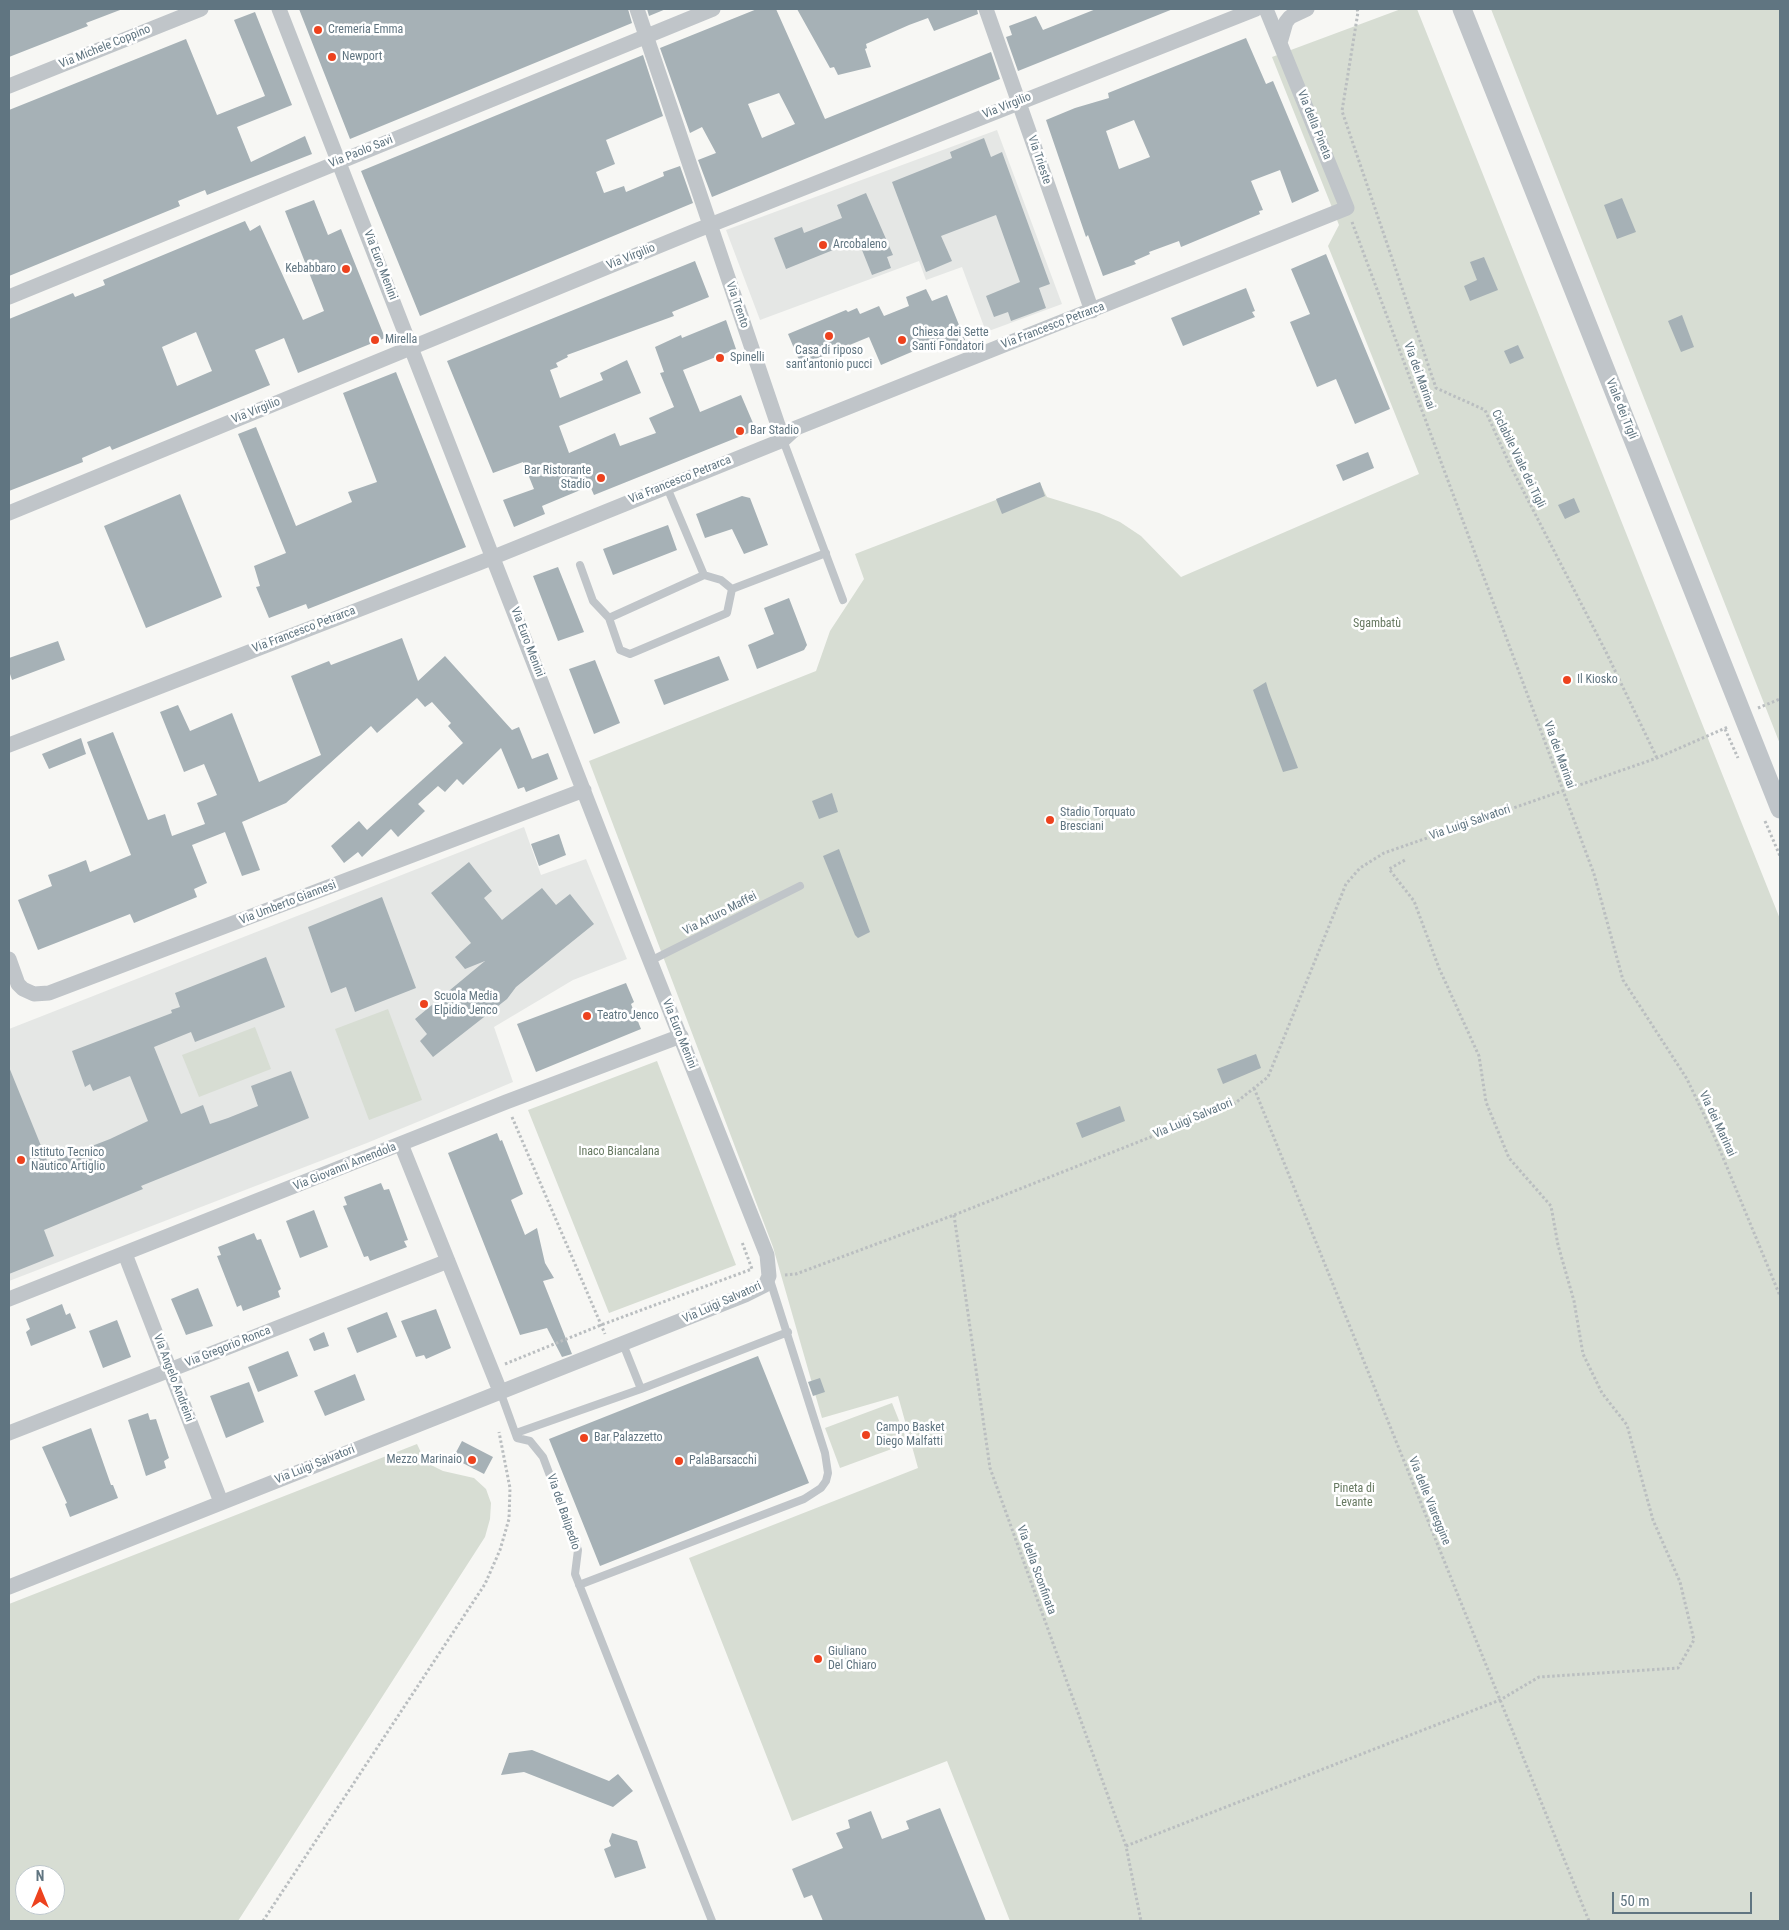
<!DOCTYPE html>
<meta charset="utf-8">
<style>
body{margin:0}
#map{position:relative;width:1789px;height:1930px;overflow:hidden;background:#f7f7f4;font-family:"Roboto Condensed",sans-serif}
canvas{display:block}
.frame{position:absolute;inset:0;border:10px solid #607581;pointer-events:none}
.north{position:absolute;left:15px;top:1865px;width:50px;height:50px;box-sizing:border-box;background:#fff;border:1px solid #bfc8cd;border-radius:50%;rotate:0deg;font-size:14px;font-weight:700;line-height:20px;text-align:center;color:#607581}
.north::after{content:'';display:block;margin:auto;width:18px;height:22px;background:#ed421e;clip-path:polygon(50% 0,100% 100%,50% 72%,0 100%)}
.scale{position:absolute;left:1612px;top:1892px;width:140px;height:22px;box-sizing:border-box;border:2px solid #607581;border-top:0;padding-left:6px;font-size:15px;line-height:18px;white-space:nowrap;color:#607581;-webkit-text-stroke:4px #fff;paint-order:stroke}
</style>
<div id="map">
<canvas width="1789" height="1930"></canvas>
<div class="frame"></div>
<div class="north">N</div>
<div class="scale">50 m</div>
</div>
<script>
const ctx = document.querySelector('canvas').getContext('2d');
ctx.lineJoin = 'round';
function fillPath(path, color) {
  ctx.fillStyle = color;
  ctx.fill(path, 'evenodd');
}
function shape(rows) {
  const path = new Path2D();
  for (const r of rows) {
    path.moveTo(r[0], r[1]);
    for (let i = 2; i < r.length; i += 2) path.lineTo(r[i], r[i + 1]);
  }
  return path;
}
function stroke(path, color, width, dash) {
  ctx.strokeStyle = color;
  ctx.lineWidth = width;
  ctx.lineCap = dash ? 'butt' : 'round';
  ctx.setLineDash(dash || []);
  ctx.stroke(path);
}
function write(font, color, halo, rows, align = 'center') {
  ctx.font = font + ' "Roboto Condensed",sans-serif';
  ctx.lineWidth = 5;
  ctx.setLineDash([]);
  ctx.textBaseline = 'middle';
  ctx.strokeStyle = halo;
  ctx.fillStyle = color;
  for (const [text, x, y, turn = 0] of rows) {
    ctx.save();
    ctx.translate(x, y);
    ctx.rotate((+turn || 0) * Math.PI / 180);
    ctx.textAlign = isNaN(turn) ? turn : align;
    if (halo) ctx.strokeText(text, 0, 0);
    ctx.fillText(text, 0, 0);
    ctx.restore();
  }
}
fillPath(shape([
 [997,130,1062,304,986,332,962,267,926,280,919,261,760,320,726,230],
 [524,827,541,875,586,859,627,959,573,980,494,1027,513,1082,367,1143,9,1281,9,1029]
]), '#e5e7e5');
fillPath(shape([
 [1401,9,1417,9,1780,919,1780,1921,1010,1921,947,1761,792,1821,689,1558,918,1468,898,1396,822,1418,773,1247,589,761,816,671,830,631,864,579,855,554,1040,483,1047,497,1099,513,1120,522,1141,536,1181,577,1419,474,1328,246,1339,225,1272,57],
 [1491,9,1780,9,1780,744],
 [388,1009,422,1100,369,1120,335,1029],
 [255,1027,271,1069,199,1097,182,1055],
 [657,1061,736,1265,609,1313,528,1110],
 [892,1403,908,1443,840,1468,825,1428],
 [417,1444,425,1461,433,1466,443,1471,474,1478,486,1489,491,1503,490,1519,485,1537,238,1921,9,1921,9,1604],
 [25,1875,55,1875,55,1905,25,1905]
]), '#d7ddd3');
fillPath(shape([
 [9,9,119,9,120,10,86,23,88,26,9,57],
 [299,9,628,9,632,23,350,139],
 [647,9,666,9,649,16],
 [757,9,776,9,825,119,991,52,1000,79,712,197,698,160,716,153,702,127,690,133,660,48],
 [779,93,795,124,762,138,748,104],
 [797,9,977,9,978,14,934,31,928,18,909,25,866,44,867,48,865,49,871,67,838,75,834,67,830,68],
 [1096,9,1173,9,1018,71,1006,37,1012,35,1009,26,1036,16,1043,30],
 [255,12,292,105,237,127,251,162,305,136,312,154,207,195,205,190,178,201,180,206,9,276,9,110,186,39,217,115,265,96,234,20],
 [1246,38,1266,84,1273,81,1319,191,1292,203,1280,170,1251,181,1263,210,1259,211,1260,214,1181,247,1179,241,1149,252,1150,254,1134,261,1136,264,1103,276,1088,235,1086,237,1046,120,1075,108,1109,98,1108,93],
 [1134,120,1150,157,1119,169,1106,131],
 [643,55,663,116,606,140,615,164,596,172,604,193,624,186,626,192,664,176,663,172,680,166,693,203,420,316,361,171],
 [984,138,991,157,1002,152,1050,284,1039,288,1046,308,1011,321,1008,312,994,317,986,296,1020,282,996,215,941,236,952,261,926,272,892,182,952,158,950,152],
 [866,193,893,255,887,257,891,268,872,275,858,240,786,269,774,238,802,227,804,233,842,218,837,205],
 [1622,198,1636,232,1617,239,1604,205],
 [314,200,328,235,341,229,385,338,298,373,284,338,255,350,270,385,112,450,110,446,82,458,83,462,9,491,9,319,73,293,75,297,105,285,103,280,245,221,250,231,260,225,303,320,324,311,285,211],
 [196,332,212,371,177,386,162,347],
 [1326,254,1390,409,1355,424,1336,379,1317,387,1290,322,1310,314,1291,269],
 [1484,257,1498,290,1470,301,1464,286,1477,280,1470,262],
 [695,261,709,297,672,312,674,316,567,355,568,357,556,363,558,367,550,370,560,398,603,380,600,373,627,360,641,393,559,426,569,453,615,433,620,446,656,433,649,418,674,407,660,373,664,372,655,347,681,335,682,338,726,320,736,349,683,370,700,412,741,395,756,430,594,495,590,486,542,506,545,514,514,527,503,500,534,489,523,462,493,473,447,361],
 [1246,288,1255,311,1252,312,1255,317,1183,346,1171,318],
 [926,289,932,301,947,295,965,340,938,351,935,342,881,365,869,337,801,365,788,334,846,310,848,312,857,308,860,314,879,306,884,316,909,306,906,297],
 [1682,315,1694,347,1681,352,1668,321],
 [1518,345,1524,358,1510,364,1504,351],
 [396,372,466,547,308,609,306,604,269,618,256,587,260,586,254,566,286,553,238,434,256,427,296,526,352,502,348,492,377,482,343,393],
 [1368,452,1374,468,1343,481,1336,465],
 [1040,482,1045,496,1002,514,996,499],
 [180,494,222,597,146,628,104,526],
 [742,496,750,498,768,545,744,554,732,529,705,538,696,514],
 [1574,498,1580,512,1565,519,1558,505],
 [668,525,677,550,613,575,603,549],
 [558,567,584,632,558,641,533,576],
 [789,598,807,645,804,650,757,669,748,645,774,634,764,608],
 [402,638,418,681,445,656,512,730,519,727,532,759,548,753,558,779,526,792,524,787,518,789,501,748,463,785,457,779,445,792,438,786,418,804,425,811,398,837,391,829,362,857,358,852,344,863,331,846,359,821,367,830,463,743,448,726,451,723,432,702,425,707,417,698,377,733,371,726,286,803,242,822,260,870,242,876,225,832,192,845,207,883,194,889,197,897,134,923,130,914,38,950,18,900,52,886,48,875,64,869,86,860,90,872,131,855,87,742,113,732,148,820,165,814,172,836,205,824,197,803,217,795,204,764,184,772,160,712,178,705,190,731,232,713,259,782,321,755,291,676,329,661,331,665],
 [58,641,65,660,12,680,9,671,9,658],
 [719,656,729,680,664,705,654,680],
 [595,660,620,723,594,734,569,669],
 [1266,682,1269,692,1298,768,1283,772,1253,690],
 [81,738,86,754,49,769,42,754],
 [832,793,838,812,819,819,812,801],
 [559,834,566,855,539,866,531,844],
 [839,849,870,932,858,938,855,935,823,856],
 [469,862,492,891,484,898,502,920,542,888,556,905,570,894,594,924,516,987,507,999,433,1057,420,1041,427,1034,415,1019,485,961,465,969,455,957,471,943,431,893],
 [382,897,416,988,355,1012,346,987,331,993,308,927],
 [266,957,285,1007,195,1042,191,1032,154,1047,181,1114,203,1105,210,1124,228,1118,258,1106,251,1086,291,1071,309,1118,141,1186,143,1189,44,1230,54,1256,9,1274,9,1067,48,1163,110,1139,148,1121,130,1076,93,1091,90,1084,85,1087,72,1051,172,1013,171,1010,180,1007,175,993],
 [626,983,634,1002,631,1004,641,1029,536,1072,517,1024],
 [1256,1054,1261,1068,1223,1084,1217,1069],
 [1120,1106,1125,1121,1082,1138,1076,1123],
 [497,1133,500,1141,502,1140,523,1194,511,1200,525,1235,537,1228,545,1263,554,1278,543,1281,572,1354,562,1357,547,1328,520,1335,448,1153],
 [381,1183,384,1190,389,1189,408,1240,404,1241,407,1247,370,1261,368,1256,364,1257,343,1206,347,1205,344,1197],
 [314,1210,328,1247,300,1258,286,1221],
 [254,1233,257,1240,261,1239,281,1289,278,1291,280,1297,243,1311,241,1305,237,1307,217,1256,221,1255,218,1247],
 [198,1288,213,1326,186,1335,171,1299],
 [62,1304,66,1315,70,1313,76,1328,31,1346,26,1332,30,1329,26,1319],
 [436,1309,451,1348,426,1359,424,1355,416,1357,401,1321],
 [387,1312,397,1337,357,1353,347,1328],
 [117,1320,131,1357,103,1368,89,1331],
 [324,1332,329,1346,314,1351,309,1339],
 [288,1351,298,1376,258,1392,248,1367],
 [758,1356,809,1483,600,1566,549,1439],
 [355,1374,365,1400,325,1416,314,1391],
 [820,1378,825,1392,813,1396,808,1382],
 [249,1382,264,1422,226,1438,210,1396],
 [148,1413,150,1420,156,1419,169,1458,164,1461,166,1468,146,1476,128,1420],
 [91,1428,111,1485,113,1485,118,1498,70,1517,65,1504,67,1503,42,1447],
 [462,1441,493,1457,484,1474,453,1458],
 [532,1750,609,1781,618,1774,633,1791,613,1807,524,1772,501,1775,509,1753],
 [940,1808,986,1921,823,1921,812,1895,804,1898,792,1869,843,1848,836,1833,850,1828,848,1820,871,1811,882,1839,909,1829,906,1821],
 [612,1833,637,1841,646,1868,615,1878,604,1849,611,1846,609,1841]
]), '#a6b1b6');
stroke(shape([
 [1357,9,1358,12,1342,111,1436,388,1485,410,1510,465,1606,652,1657,758],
 [1352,222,1594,874,1623,980,1687,1079,1715,1138,1780,1296],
 [1758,708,1780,699],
 [1725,729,1738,758],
 [1765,821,1780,856],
 [1254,1088,1589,1921],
 [512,1117,605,1334],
 [954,1215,990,1468,1126,1846,1141,1921],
 [785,1275,796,1274,954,1215,1234,1104,1268,1077,1346,884,1360,868,1384,853,1657,758,1728,727],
 [505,1364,601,1325,752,1269,742,1242],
 [1126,1846,1500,1700,1539,1677,1678,1668,1694,1640,1680,1582,1653,1520,1627,1425,1602,1393,1583,1354,1574,1301,1558,1245,1551,1206,1509,1158,1486,1102,1479,1056,1439,968,1414,901,1389,869,1405,860],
 [263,1921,485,1584,500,1550,509,1519,510,1488,499,1432]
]), '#babec0', 3, [2.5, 2.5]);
stroke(shape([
 [783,440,843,600],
 [666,485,704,575,609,618,620,650,630,654,727,613,732,589,721,580,704,575],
 [580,565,593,601,609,618],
 [732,589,826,553],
 [650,961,800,886],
 [623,1344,641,1389],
 [500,1391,517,1438,530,1441,543,1457,578,1550,575,1574,712,1921],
 [516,1433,641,1389,788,1332],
 [579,1585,804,1499,821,1488,826,1481,828,1473,825,1453,769,1277]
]), '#c0c5c9', 8);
stroke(shape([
 [637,9,783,440],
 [986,9,1092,311],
 [1280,43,1286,22,1290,17,1307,9],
 [9,86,201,9],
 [9,297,713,9],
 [9,513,695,231,1256,9],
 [9,745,479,563,783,440,796,428,1347,208,1266,9],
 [9,959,18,984,23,989,34,994,49,993,584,790],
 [401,1144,500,1391],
 [125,1254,221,1502],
 [9,1299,506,1102,681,1036],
 [9,1433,448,1261],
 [9,1587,745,1295,765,1285,769,1276,767,1255,639,933,279,9]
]), '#c0c5c9', 15);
stroke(shape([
 [1462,9,1780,809]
]), '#c0c5c9', 19);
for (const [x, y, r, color] of [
 [318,30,5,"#ed421e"],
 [332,57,5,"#ed421e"],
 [823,245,5,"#ed421e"],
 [346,269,5,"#ed421e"],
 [829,336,5,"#ed421e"],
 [375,340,5,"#ed421e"],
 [902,340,5,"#ed421e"],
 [720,358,5,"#ed421e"],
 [740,431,5,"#ed421e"],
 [601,478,5,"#ed421e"],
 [1567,680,5,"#ed421e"],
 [1050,820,5,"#ed421e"],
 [424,1004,5,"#ed421e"],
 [587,1016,5,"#ed421e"],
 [21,1160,5,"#ed421e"],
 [866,1435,5,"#ed421e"],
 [584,1438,5,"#ed421e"],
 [472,1460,5,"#ed421e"],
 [679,1461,5,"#ed421e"],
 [818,1659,5,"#ed421e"]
]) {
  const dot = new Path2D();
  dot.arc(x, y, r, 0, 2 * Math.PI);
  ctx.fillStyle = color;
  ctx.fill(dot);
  stroke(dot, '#fff', 2);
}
write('12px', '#607581', '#fff', [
 ["Cremeria Emma",328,30],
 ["Newport",342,57],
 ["Arcobaleno",833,245],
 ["Kebabbaro",336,269,"right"],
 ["Chiesa dei Sette",912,333],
 ["Santi Fondatori",912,347],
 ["Mirella",385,340],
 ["Casa di riposo",829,351,"center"],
 ["sant'antonio pucci",829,365,"center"],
 ["Spinelli",730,358],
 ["Bar Stadio",750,431],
 ["Bar Ristorante",591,471,"right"],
 ["Stadio",591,485,"right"],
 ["Il Kiosko",1577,680],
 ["Stadio Torquato",1060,813],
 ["Bresciani",1060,827],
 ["Scuola Media",434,997],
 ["Elpidio Jenco",434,1011],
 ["Teatro Jenco",597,1016],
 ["Istituto Tecnico",31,1153],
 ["Nautico Artiglio",31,1167],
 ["Campo Basket",876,1428],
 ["Diego Malfatti",876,1442],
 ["Bar Palazzetto",594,1438],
 ["Mezzo Marinaio",462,1460,"right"],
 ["PalaBarsacchi",689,1461],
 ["Giuliano",828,1652],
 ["Del Chiaro",828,1666]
], 'left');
write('12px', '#607581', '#fff', [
 ["Via Michele Coppino",105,47,-22],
 ["Via Virgilio",1007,106,-22],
 ["Via della Pineta",1314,125,68],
 ["Via Paolo Savi",361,152,-22],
 ["Via Trieste",1039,160,71],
 ["Via Virgilio",631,257,-22],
 ["Via Euro Menini",380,265,69],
 ["Via Trento",737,305,71],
 ["Via Francesco Petrarca",1053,326,-21],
 ["Via dei Marinai",1419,376,70],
 ["Viale dei Tigli",1621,409,68],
 ["Via Virgilio",256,411,-22],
 ["Ciclabile Viale dei Tigli",1518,459,64],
 ["Via Francesco Petrarca",680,480,-22],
 ["Via Francesco Petrarca",304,630,-21],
 ["Via Euro Menini",527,642,69],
 ["Via dei Marinai",1559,755,70],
 ["Via Luigi Salvatori",1470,823,-19],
 ["Via Umberto Giannesi",288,903,-21],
 ["Via Arturo Maffei",720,914,-27],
 ["Via Euro Menini",679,1034,68],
 ["Via Luigi Salvatori",1193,1119,-23],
 ["Via dei Marinai",1717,1124,65],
 ["Via Giovanni Amendola",345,1167,-22],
 ["Via Luigi Salvatori",722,1303,-24],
 ["Via Gregorio Ronca",228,1347,-22],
 ["Via Angelo Andreini",173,1378,69],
 ["Via Luigi Salvatori",315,1465,-22],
 ["Via delle Viareggine",1429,1501,68],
 ["Via del Balipedio",563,1512,71],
 ["Via della Sconfinata",1036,1570,70]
]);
write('12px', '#667860', '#fff', [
 ["Sgambatù",1377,624],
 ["Inaco Biancalana",619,1152],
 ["Pineta di",1354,1489],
 ["Levante",1354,1503]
]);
</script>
